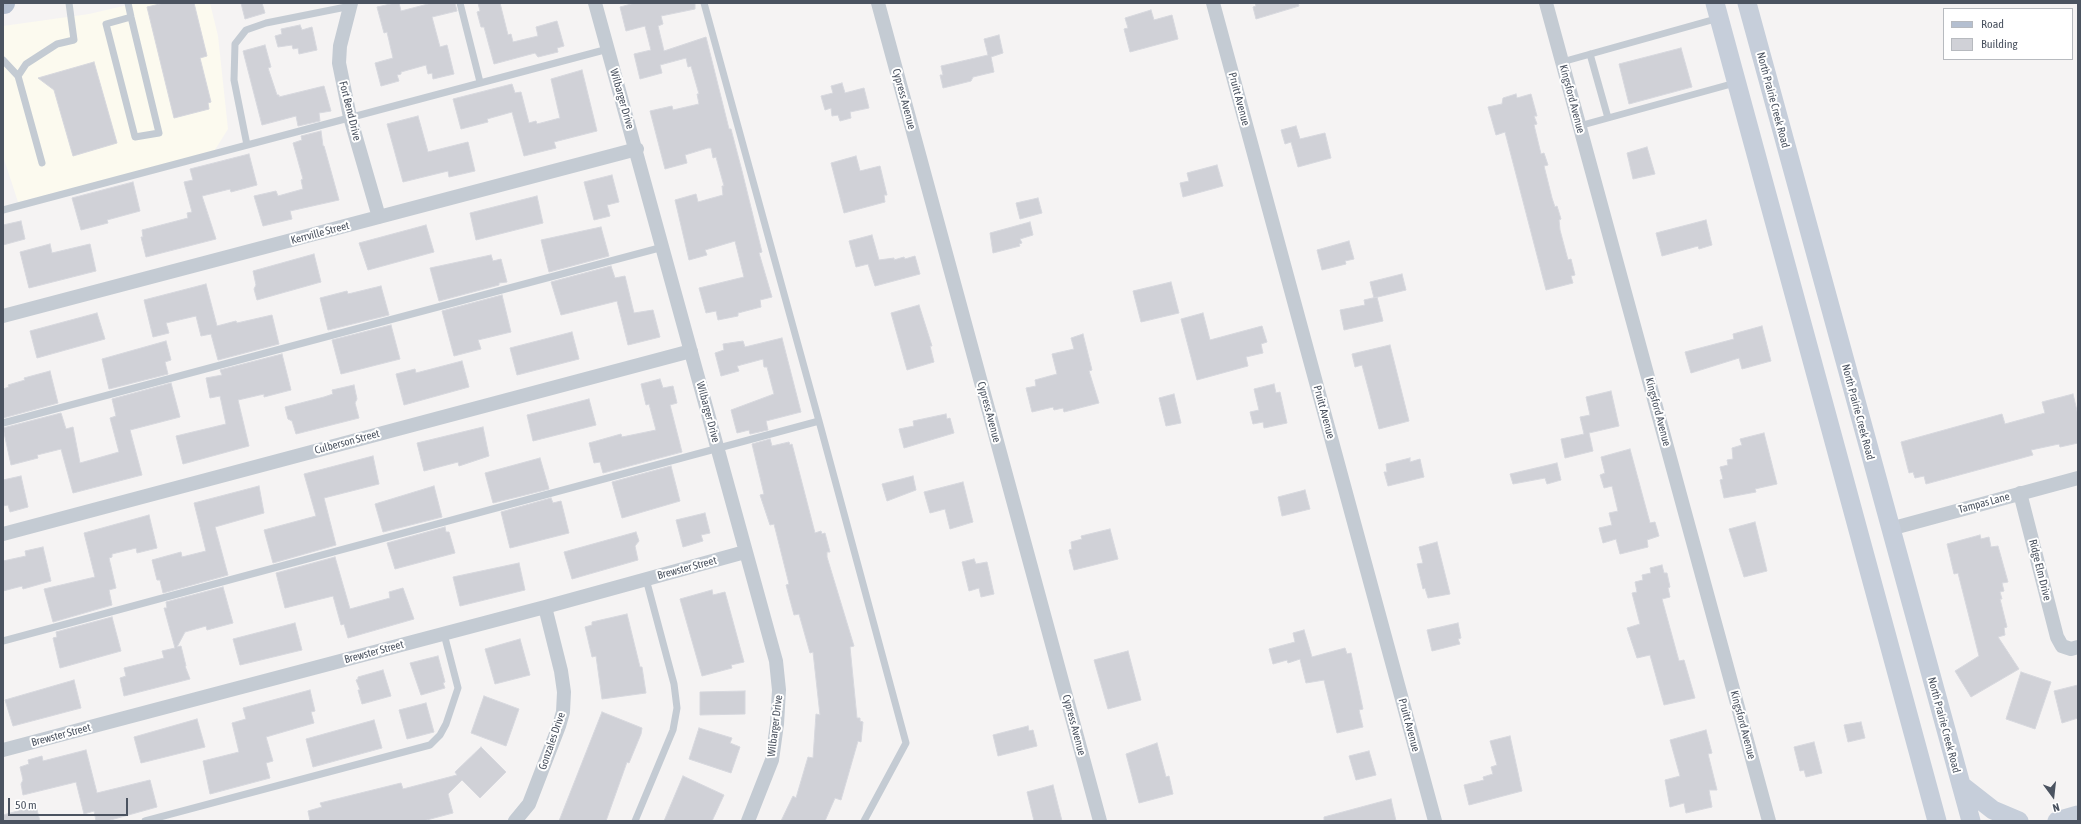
<!DOCTYPE html>
<style>
body{margin:0}
#map{position:relative;width:2081px;height:824px;overflow:hidden;background:#f5f3f3;font-family:"Asap Condensed",sans-serif}
canvas{display:block}
.frame{position:absolute;inset:0;border:4px solid #4b5360;pointer-events:none}
.legend{position:absolute;left:1943px;top:8px;width:130px;height:52px;box-sizing:border-box;background:#fff;border:1px solid #b7babf;margin:0;padding:5px 7px;list-style:none;font-size:12px;color:#4b5360}
.legend li{display:flex;align-items:center;gap:8px;height:20px}
.legend b{width:20px;border:1px solid #b7babf}
.north{position:absolute;left:2033px;top:776px;width:40px;height:40px;-webkit-text-stroke:3px #fff;paint-order:stroke;rotate:165deg;font-size:11px;font-weight:700;line-height:16px;text-align:center;color:#4b5360}
.north::after{content:'';display:block;margin:auto;width:14px;height:18px;background:#4b5360;clip-path:polygon(50% 0,100% 100%,50% 72%,0 100%)}
.scale{position:absolute;left:8px;top:798px;width:120px;height:18px;box-sizing:border-box;border:2px solid #4b5360;border-top:0;padding-left:5px;font-size:12px;line-height:14px;white-space:nowrap;color:#4b5360;-webkit-text-stroke:3px #fff;paint-order:stroke}
</style>
<div id="map">
<canvas width="2081" height="824"></canvas>
<div class="frame"></div>
<ul class="legend">
<li><b style="height:5px;background:#b4bfd0"></b>Road</li>
<li><b style="height:11px;background:#d0d1d7"></b>Building</li>
</ul>
<div class="north">N</div>
<div class="scale">50 m</div>
</div>
<script>
const ctx = document.querySelector('canvas').getContext('2d');
ctx.lineJoin = 'round';
function fillPath(path, color) {
  ctx.fillStyle = color;
  ctx.fill(path, 'evenodd');
}
function shape(rows) {
  const path = new Path2D();
  for (const r of rows) {
    path.moveTo(r[0], r[1]);
    for (let i = 2; i < r.length; i += 2) path.lineTo(r[i], r[i + 1]);
  }
  return path;
}
function stroke(path, color, width, dash) {
  ctx.strokeStyle = color;
  ctx.lineWidth = width;
  ctx.lineCap = dash ? 'butt' : 'round';
  ctx.setLineDash(dash || []);
  ctx.stroke(path);
}
function write(font, color, halo, rows, align = 'center') {
  ctx.font = font + ' "Asap Condensed",sans-serif';
  ctx.lineWidth = 4;
  ctx.setLineDash([]);
  ctx.textBaseline = 'middle';
  ctx.strokeStyle = halo;
  ctx.fillStyle = color;
  for (const [text, x, y, turn = 0] of rows) {
    ctx.save();
    ctx.translate(x, y);
    ctx.rotate((+turn || 0) * Math.PI / 180);
    ctx.textAlign = isNaN(turn) ? turn : align;
    if (halo) ctx.strokeText(text, 0, 0);
    ctx.fillText(text, 0, 0);
    ctx.restore();
  }
}
fillPath(shape([
 [136,3,210,3,218,36,228,129,213,153,18,202,3,156,3,26,89,14]
]), '#fcfaef');
const building = shape([
 [164,3,194,3,207,56,200,58,211,102,208,103,209,109,174,118,147,7,164,3],
 [241,3,262,3,265,13,245,19,241,3],
 [395,3,399,3,401,11,432,3,455,3,457,11,432,17,440,47,447,45,454,74,433,79,432,73,428,74,426,65,401,72,401,74,397,75,399,81,381,86,375,63,393,58,387,32,384,33,377,7,395,3],
 [478,3,500,3,508,35,511,34,513,42,538,36,536,27,557,21,564,46,557,48,558,52,538,57,535,53,494,64,484,27,481,27,477,12,480,11,478,3],
 [635,3,695,3,695,9,661,16,663,24,658,26,664,51,706,37,729,129,731,129,742,171,762,252,759,253,772,297,760,300,761,307,738,313,738,316,718,320,716,311,706,313,699,288,744,277,735,241,705,250,707,255,689,260,675,200,696,194,698,202,723,195,722,186,724,186,716,157,713,158,711,148,708,148,685,155,687,163,665,169,650,111,672,106,673,110,699,104,697,94,699,94,691,66,688,67,686,58,660,65,662,73,640,79,634,54,651,50,645,26,626,31,620,7,635,3],
 [1255,3,1298,3,1299,6,1256,19,1253,7,1256,6,1255,3],
 [1151,10,1154,20,1172,15,1178,39,1130,52,1124,29,1128,28,1125,18,1151,10],
 [300,25,302,30,312,27,317,50,299,54,298,48,293,49,292,45,278,47,275,36,282,34,281,29,300,25],
 [999,35,1003,53,991,57,994,72,973,77,971,81,943,88,940,75,943,75,941,66,988,55,984,39,999,35],
 [265,45,271,67,268,68,277,95,279,95,279,97,324,86,331,111,319,113,320,121,298,126,296,116,262,125,243,51,265,45],
 [1681,48,1692,87,1629,104,1619,64,1681,48],
 [94,62,117,143,73,156,54,90,38,78,94,62],
 [582,70,597,131,554,142,556,148,524,156,512,112,487,119,488,122,461,129,453,99,512,84,515,93,521,92,529,123,536,121,537,124,560,118,551,79,582,70],
 [842,83,845,93,864,88,869,108,850,112,851,118,840,121,838,115,832,116,831,108,825,110,821,96,833,93,831,86,842,83],
 [1516,94,1517,98,1531,94,1537,116,1534,116,1537,124,1534,125,1541,154,1544,153,1548,165,1544,166,1552,198,1555,207,1557,206,1561,219,1559,220,1560,230,1568,260,1571,259,1575,275,1571,276,1573,283,1546,290,1505,132,1496,135,1488,107,1502,104,1503,98,1516,94],
 [418,116,428,152,468,142,475,171,449,177,448,171,403,182,387,124,418,116],
 [1296,126,1300,139,1325,133,1331,158,1298,167,1291,142,1285,144,1281,130,1296,126],
 [321,131,323,146,324,146,339,200,290,211,292,219,263,226,254,196,276,191,278,196,303,189,301,180,303,179,293,143,302,140,301,136,321,131],
 [1647,147,1655,174,1633,179,1627,153,1647,147],
 [249,154,257,185,231,192,230,189,202,196,216,239,146,257,141,237,143,237,142,230,188,218,187,213,192,212,184,182,193,180,190,169,249,154],
 [856,156,860,171,880,166,887,195,884,195,885,202,844,213,831,163,856,156],
 [1217,165,1223,186,1183,197,1180,183,1189,181,1187,173,1217,165],
 [612,175,619,202,607,205,610,216,594,220,584,182,612,175],
 [133,182,140,211,107,220,108,223,81,230,72,198,133,182],
 [537,196,543,223,476,240,470,213,537,196],
 [1038,198,1042,213,1020,219,1016,203,1038,198],
 [1706,220,1712,245,1699,249,1698,246,1662,256,1656,233,1706,220],
 [21,221,25,239,3,245,3,225,21,221],
 [1030,222,1033,235,1020,239,1022,243,1019,244,1020,246,993,253,990,233,1030,222],
 [426,225,434,252,368,270,359,243,426,225],
 [601,227,609,256,549,272,541,240,601,227],
 [872,235,879,260,894,258,894,260,904,257,905,259,915,256,920,274,875,286,868,264,856,267,849,241,872,235],
 [1349,241,1354,259,1345,261,1346,264,1322,270,1317,250,1349,241],
 [50,244,52,253,90,244,96,271,29,288,20,252,50,244],
 [314,254,321,282,257,300,254,289,256,285,253,271,314,254],
 [491,255,493,261,501,259,507,282,499,283,499,285,439,301,430,268,491,255],
 [611,266,615,278,625,276,634,313,653,310,660,337,628,345,617,301,561,315,551,282,611,266],
 [1402,274,1406,290,1374,298,1370,282,1402,274],
 [1171,282,1179,313,1141,322,1133,291,1171,282],
 [206,284,217,326,236,321,237,323,272,315,279,344,218,360,211,334,201,336,196,316,166,323,169,333,153,337,144,300,206,284],
 [381,286,389,315,328,330,320,298,347,291,348,294,381,286],
 [502,295,511,332,478,340,481,349,454,356,442,311,502,295],
 [1377,297,1383,321,1344,330,1340,310,1365,305,1364,300,1377,297],
 [919,305,932,346,930,346,934,362,907,370,891,313,919,305],
 [97,313,105,339,37,358,30,331,97,313],
 [1203,313,1210,340,1262,326,1267,342,1261,344,1263,353,1246,357,1248,366,1197,380,1181,319,1203,313],
 [391,325,400,359,341,374,332,340,391,325],
 [1762,326,1771,361,1742,369,1739,358,1691,373,1685,352,1734,339,1733,334,1762,326],
 [572,332,579,359,517,375,510,348,572,332],
 [1083,334,1092,370,1089,371,1099,403,1064,412,1063,408,1054,410,1053,407,1032,412,1026,388,1036,386,1035,380,1057,374,1052,354,1074,349,1071,338,1083,334],
 [782,338,801,412,766,421,768,430,750,434,749,430,737,433,731,410,774,394,767,367,764,367,763,359,737,366,739,371,721,376,715,353,724,350,723,344,743,341,745,347,782,338],
 [166,341,171,360,165,362,168,374,109,389,102,359,166,341],
 [1390,345,1409,421,1379,429,1362,365,1355,367,1352,354,1390,345],
 [282,354,291,390,264,397,264,394,238,400,249,446,183,464,176,436,226,424,220,396,210,398,206,378,222,375,220,370,282,354],
 [462,361,469,387,404,405,396,374,415,369,416,373,462,361],
 [50,371,58,403,3,418,3,389,9,387,8,385,25,380,24,378,50,371],
 [660,379,663,388,673,386,677,403,670,405,682,452,603,473,600,462,594,463,589,443,621,434,622,437,656,430,649,404,646,405,641,384,660,379],
 [171,383,180,417,130,430,142,475,73,493,61,449,37,455,38,458,11,465,3,428,61,413,66,429,73,427,80,463,119,452,110,418,116,416,112,399,171,383],
 [1274,384,1276,393,1280,392,1287,423,1264,428,1263,422,1253,424,1250,412,1259,410,1254,389,1274,384],
 [354,385,357,399,355,403,359,418,296,434,292,421,288,419,285,407,324,397,333,394,332,390,354,385],
 [1611,391,1619,426,1589,433,1593,451,1565,458,1561,439,1584,434,1580,417,1590,415,1586,397,1611,391],
 [1174,394,1181,423,1166,426,1159,398,1174,394],
 [2073,394,2078,415,2078,443,2060,447,2059,444,2031,450,2033,455,1926,484,1924,476,1915,478,1913,472,1909,473,1901,442,2002,414,2005,424,2045,413,2042,402,2073,394],
 [589,399,596,425,533,441,527,415,589,399],
 [946,414,947,419,950,418,954,433,904,448,899,429,914,426,913,421,946,414],
 [483,427,489,456,459,466,458,462,424,471,417,443,483,427],
 [1764,433,1777,484,1755,489,1756,492,1724,498,1720,480,1723,479,1720,467,1728,465,1727,460,1733,459,1732,448,1742,445,1740,439,1764,433],
 [770,439,772,446,789,442,790,445,792,444,815,533,821,531,822,534,825,533,830,552,827,552,827,557,854,646,850,647,857,718,860,718,860,721,863,722,861,742,858,741,841,800,835,798,825,821,781,821,793,796,796,798,808,757,813,758,816,714,820,715,813,652,810,653,799,614,794,615,786,585,789,584,774,524,770,525,760,495,764,494,752,444,770,439],
 [1630,449,1650,523,1655,522,1659,536,1647,540,1648,547,1620,554,1616,539,1603,543,1599,528,1612,525,1609,513,1618,511,1612,486,1604,488,1600,475,1605,473,1601,457,1630,449],
 [373,456,379,484,324,498,336,545,273,563,264,530,316,516,304,474,373,456],
 [540,458,549,489,493,503,485,473,540,458],
 [1410,458,1410,462,1420,459,1424,477,1388,486,1384,472,1387,472,1386,464,1410,458],
 [1557,463,1561,480,1547,484,1545,478,1513,484,1510,474,1557,463],
 [671,466,680,501,622,518,612,482,671,466],
 [21,476,28,507,10,512,8,505,3,506,3,480,21,476],
 [913,476,916,490,887,501,882,484,913,476],
 [963,482,973,522,950,529,945,509,930,513,924,492,963,482],
 [259,486,264,513,215,527,228,575,163,593,160,580,157,580,152,560,181,552,182,557,206,551,194,503,259,486],
 [434,486,442,517,383,532,375,504,434,486],
 [1305,490,1310,509,1282,516,1278,497,1305,490],
 [551,498,553,503,561,501,569,533,510,548,501,512,551,498],
 [705,513,710,533,701,535,703,541,683,547,676,520,705,513],
 [149,515,157,548,137,553,136,548,112,554,112,557,109,558,116,588,109,590,112,605,53,622,44,589,95,577,84,533,149,515],
 [1755,522,1767,571,1744,577,1729,529,1755,522],
 [445,527,446,532,449,532,455,553,395,569,387,543,445,527],
 [1110,529,1118,559,1074,570,1069,550,1072,549,1071,542,1082,539,1081,536,1110,529],
 [636,532,639,541,635,546,638,560,572,579,564,552,636,532],
 [1980,535,1981,539,1989,537,1991,547,1998,546,2008,582,2002,583,2004,591,2000,592,2002,599,2000,599,2007,627,2004,628,2005,635,1998,637,2019,669,1971,697,1955,671,1979,656,1958,573,1954,574,1947,544,1980,535],
 [1437,542,1450,594,1428,598,1425,588,1423,589,1417,564,1423,563,1419,547,1437,542],
 [43,547,51,581,23,589,22,586,3,591,3,561,26,556,25,551,43,547],
 [335,557,350,609,390,598,389,592,403,588,414,619,348,638,344,624,341,625,333,596,285,608,276,573,335,557],
 [974,559,976,564,987,562,994,594,981,597,979,588,969,591,962,562,974,559],
 [519,563,525,590,460,606,453,577,519,563],
 [1662,565,1664,573,1667,573,1670,587,1668,588,1670,597,1662,599,1679,661,1684,660,1695,698,1664,705,1650,655,1637,658,1627,628,1640,624,1632,593,1637,592,1635,582,1643,580,1642,575,1651,573,1650,568,1662,565],
 [223,587,233,623,207,630,206,626,185,632,177,647,181,646,186,666,185,666,190,679,124,696,120,678,126,676,124,668,164,658,162,651,175,648,164,608,167,608,166,602,223,587],
 [712,590,713,595,725,592,744,662,731,665,732,668,702,676,680,599,712,590],
 [627,614,640,667,642,667,646,693,602,699,596,656,592,657,585,627,592,625,592,622,627,614],
 [112,617,121,651,60,668,53,638,57,637,56,632,112,617],
 [295,623,302,650,240,665,233,639,295,623],
 [1458,623,1461,638,1458,639,1460,644,1432,651,1427,630,1458,623],
 [1304,630,1312,657,1345,648,1347,654,1351,653,1363,709,1359,710,1363,727,1337,733,1324,680,1306,683,1300,659,1288,663,1287,660,1273,664,1269,649,1295,642,1293,633,1304,630],
 [520,639,530,675,495,684,485,649,520,639],
 [1128,651,1141,700,1108,709,1094,660,1128,651],
 [438,656,445,682,443,683,445,688,421,695,410,663,438,656],
 [383,670,391,696,362,704,358,690,360,690,356,680,358,679,358,677,383,670],
 [2021,672,2051,682,2035,729,2006,719,2021,672],
 [74,680,81,708,13,726,5,700,74,680],
 [2078,685,2078,718,2062,723,2054,691,2078,685],
 [310,690,315,711,311,712,314,723,266,737,273,761,266,763,270,778,210,794,203,761,239,752,232,723,246,719,243,708,310,690],
 [745,691,745,714,700,715,700,692,745,691],
 [484,696,519,709,506,746,471,733,484,696],
 [426,703,434,732,407,739,399,710,426,703],
 [602,712,642,728,641,734,629,763,627,762,606,821,559,821,602,712],
 [197,719,205,747,141,763,134,737,197,719],
 [374,720,382,748,313,767,306,739,374,720],
 [1861,722,1865,738,1848,742,1844,725,1861,722],
 [1028,726,1029,731,1033,730,1037,746,998,756,993,735,1028,726],
 [699,728,732,738,730,743,740,747,731,773,689,759,699,728],
 [1706,730,1712,753,1708,754,1717,790,1709,790,1712,807,1686,813,1684,803,1670,807,1665,780,1680,776,1670,740,1706,730],
 [1510,736,1522,791,1469,805,1464,785,1484,780,1483,777,1493,774,1491,767,1497,765,1490,741,1510,736],
 [1814,742,1822,773,1806,777,1804,770,1800,771,1794,747,1814,742],
 [1157,743,1166,777,1169,776,1173,794,1139,803,1126,754,1157,743],
 [481,747,506,772,480,798,462,780,448,794,453,813,423,821,310,821,308,811,322,807,320,803,401,783,403,789,457,775,455,772,481,747],
 [86,750,97,793,150,780,157,807,107,821,96,821,94,811,84,814,76,782,23,795,21,784,23,780,20,767,29,764,28,760,42,756,43,761,86,750],
 [1369,751,1376,775,1356,780,1349,756,1369,751],
 [683,776,724,795,712,821,664,821,683,776],
 [1053,785,1062,821,1034,821,1027,792,1053,785],
 [1391,799,1396,821,1324,821,1324,817,1391,799],
 [36,806,40,821,3,821,3,815,36,806]
]);
fillPath(building, '#d0d1d7');
stroke(building, '#d7d8de', 1);
stroke(shape([
 [128,3,131,17,159,133,135,137,106,24,131,17],
 [460,3,480,82],
 [1590,54,1608,118],
 [3,60,18,76],
 [1562,62,1719,18],
 [1579,126,1735,83],
 [247,145,234,80,235,44,246,30,266,23,351,6],
 [42,163,18,76,26,64,57,44,74,40,69,3],
 [3,210,608,49],
 [819,421,906,743,864,821],
 [3,423,663,247],
 [3,641,819,421,704,3],
 [145,821,430,745,440,735,446,724,458,688,444,634],
 [635,821,673,730,677,708,674,684,646,579]
]), '#c4cbd3', 7);
stroke(shape([
 [351,3,340,46,339,63,350,117,379,217],
 [595,3,776,661,779,690,777,724,772,760,748,821],
 [878,3,1100,821],
 [1213,3,1435,821],
 [1546,3,1769,821],
 [3,316,637,149],
 [2020,493,2057,637,2062,646,2071,649,2078,647],
 [1890,529,2078,478],
 [3,534,691,351],
 [3,750,545,607,745,552],
 [515,821,529,804,559,726,563,712,564,692,561,671,545,607]
]), '#c4cbd3', 14);
stroke(shape([
 [1715,3,1937,821],
 [1747,3,1971,821],
 [1961,785,1993,810,2019,821],
 [2057,821,2078,815]
]), '#c6ceda', 19);
stroke(shape([
 [3,3,4,3]
]), '#b4bfd0', 22);
write('11px', '#4b5360', '#fff', [
 ["Wilbarger Drive",622,99,74],
 ["Cypress Avenue",904,99,75],
 ["Pruitt Avenue",1239,99,75],
 ["Kingsford Avenue",1572,99,75],
 ["North Prairie Creek Road",1773,100,75],
 ["Fort Bend Drive",350,111,76],
 ["Kerrville Street",320,233,-15],
 ["Wilbarger Drive",708,412,75],
 ["Cypress Avenue",989,412,75],
 ["Pruitt Avenue",1324,412,75],
 ["Kingsford Avenue",1658,412,75],
 ["North Prairie Creek Road",1858,412,75],
 ["Culberson Street",347,442,-15],
 ["Tampas Lane",1984,503,-15],
 ["Brewster Street",687,568,-15],
 ["Ridge Elm Drive",2040,570,76],
 ["Brewster Street",374,652,-15],
 ["Cypress Avenue",1074,725,75],
 ["Pruitt Avenue",1409,725,75],
 ["Kingsford Avenue",1743,725,75],
 ["North Prairie Creek Road",1944,725,75],
 ["Wilbarger Drive",775,726,-83],
 ["Brewster Street",61,735,-15],
 ["Gonzales Drive",552,741,-71]
]);
</script>
